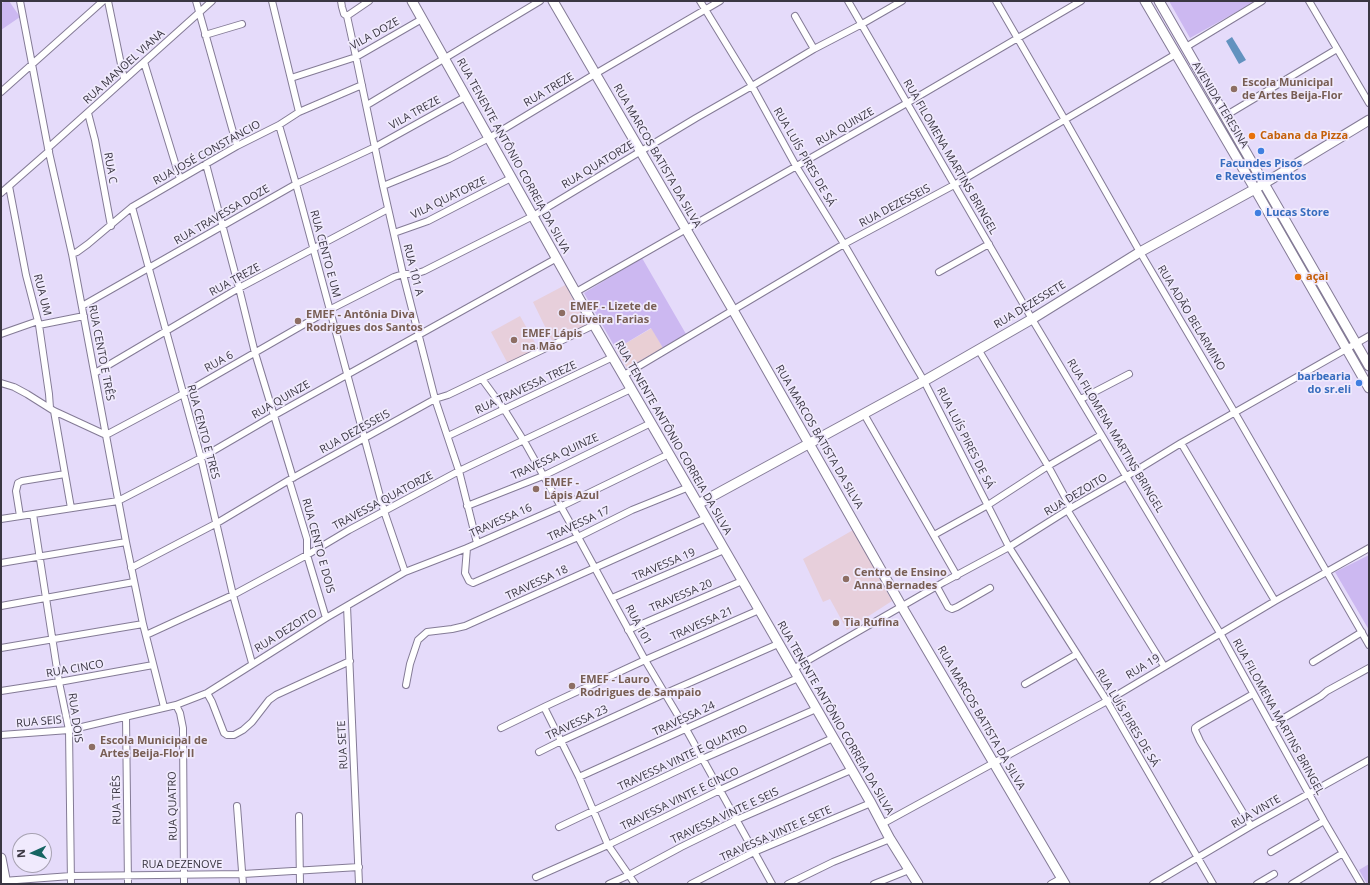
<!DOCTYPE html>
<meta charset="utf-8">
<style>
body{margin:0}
#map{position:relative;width:1370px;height:885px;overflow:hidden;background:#e5dbfa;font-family:"Open Sans",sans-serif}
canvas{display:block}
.frame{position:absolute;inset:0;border:2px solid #3a3642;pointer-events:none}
.north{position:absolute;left:12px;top:833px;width:40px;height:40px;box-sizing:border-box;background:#f0eafd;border:1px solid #a7a2b2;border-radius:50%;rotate:267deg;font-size:11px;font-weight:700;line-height:16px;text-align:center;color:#3a3642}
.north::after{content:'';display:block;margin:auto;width:14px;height:18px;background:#166562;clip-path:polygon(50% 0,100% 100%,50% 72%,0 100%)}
</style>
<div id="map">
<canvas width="1370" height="885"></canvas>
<div class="frame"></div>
<div class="north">N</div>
</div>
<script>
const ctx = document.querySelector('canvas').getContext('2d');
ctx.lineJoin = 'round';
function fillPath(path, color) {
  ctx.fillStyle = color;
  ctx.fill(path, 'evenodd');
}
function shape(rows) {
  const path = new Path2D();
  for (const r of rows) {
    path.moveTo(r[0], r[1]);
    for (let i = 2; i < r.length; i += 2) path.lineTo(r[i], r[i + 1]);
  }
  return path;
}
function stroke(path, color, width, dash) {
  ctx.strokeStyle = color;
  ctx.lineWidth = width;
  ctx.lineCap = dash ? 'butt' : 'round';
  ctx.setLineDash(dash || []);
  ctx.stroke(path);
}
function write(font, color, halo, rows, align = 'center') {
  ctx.font = font + ' "Open Sans",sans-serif';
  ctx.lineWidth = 3.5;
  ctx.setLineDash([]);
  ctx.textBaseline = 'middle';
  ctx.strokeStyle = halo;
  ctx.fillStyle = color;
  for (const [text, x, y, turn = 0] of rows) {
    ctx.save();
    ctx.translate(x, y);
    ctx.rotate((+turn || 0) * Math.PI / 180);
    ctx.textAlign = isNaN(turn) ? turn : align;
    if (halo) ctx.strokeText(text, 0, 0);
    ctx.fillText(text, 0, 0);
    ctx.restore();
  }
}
fillPath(shape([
 [569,283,571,287,570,294,574,301,580,302,591,324,553,343,533,302],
 [520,316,538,348,508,364,491,332],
 [853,530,892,601,847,630,830,599,823,602,803,559]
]), '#e7cfdb');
fillPath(shape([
 [652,328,663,348,627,368,616,349]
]), '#e9cfd4');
fillPath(shape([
 [5,1,9,1,20,17,1,30,1,4],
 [1169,1,1256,1,1190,38],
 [642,258,686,334,663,348,651,328,616,349,584,293],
 [1369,555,1369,630,1335,572],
 [1369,864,1369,884,1367,884,1359,870]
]), '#ccb8f1');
fillPath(shape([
 [1232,37,1246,60,1239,64,1226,41]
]), '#6292bf');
const street = shape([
 [20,1,48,148,72,254,126,542,143,624,164,707],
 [108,1,124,79],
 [196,1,237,146],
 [272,1,299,112],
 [341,1,342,7,344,14,347,16,356,57,383,186,403,274,435,399,459,471,477,543],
 [700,1,752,86,796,166,844,244,924,381,1009,547,1107,701,1213,884],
 [848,1,1032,319,1220,633,1324,821,1361,884],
 [996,1,1065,120,1140,252,1235,413,1369,645],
 [1309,1,1369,103],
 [347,16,369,1],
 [795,16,814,49],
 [205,35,242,24],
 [1186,47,1262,1],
 [144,62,180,179],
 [291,78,356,57,422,19],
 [1,92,103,1],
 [367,105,540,1],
 [88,113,95,140,111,226],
 [1225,116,1337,49],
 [279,125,296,184,384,511,405,572],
 [48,148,212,1],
 [206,164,239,288,255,353,293,478],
 [9,186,26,275,39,325,49,394,50,408],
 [383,186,449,159,489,138,595,74,720,1],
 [1,193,49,151],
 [132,207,201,458,233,595,252,663],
 [394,233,428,221,511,178],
 [72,254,77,252,88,244,132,207,180,179,237,146,279,125,299,112,362,85],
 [939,272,989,244],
 [576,292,907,103,1081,1],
 [82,306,296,184,375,147,465,97],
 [39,325,84,316],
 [1,334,38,321],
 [978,349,1048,466,1071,508],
 [95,373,239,288,388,209],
 [624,375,844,244,954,185,1176,54],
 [482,379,504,409,524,441,578,537,645,660,686,729,772,884],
 [1,383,14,387,27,394,54,411,106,435,183,394,329,310,394,277,403,274,415,274,424,271,533,216,696,118,752,86,814,49,862,24,902,1],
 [1081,399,1129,374],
 [54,411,71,508],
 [864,414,957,576],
 [448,436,613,357],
 [1181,443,1275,601],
 [289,480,307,539,307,555,326,618],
 [467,506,543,476,651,423],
 [1068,511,1164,666],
 [33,514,59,682,69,730,71,884],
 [20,516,16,491,18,483,22,481,65,474],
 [1,519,118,501,201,458,273,416,557,258],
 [934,535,988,505,1048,466,1101,435],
 [467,548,465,573,469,581,473,583,578,537,632,510,689,487],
 [1,563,126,542],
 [131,568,217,523,289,480,435,399,448,395,594,325],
 [937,587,948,607,952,609,957,607,990,588],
 [612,598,724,550],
 [1,606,134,582],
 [347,606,359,884],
 [628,630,742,581],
 [146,635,233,595,307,555,349,530,459,471,631,389],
 [1,648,143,624],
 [1313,662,1362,632],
 [793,669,944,582,1009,547,1071,508,1127,476,1181,443,1369,336],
 [1025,684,1077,654],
 [406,685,410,664,418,640,427,632,452,629,465,626,706,518],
 [1,691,59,682,153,665],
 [207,693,212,702,224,733,227,735,234,735,243,730,252,722,269,700,276,695,350,661],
 [176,705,180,713,183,728,184,884],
 [544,707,579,777,608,845,635,884],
 [126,717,128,884],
 [1272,725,1321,696,1327,691,1369,668],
 [501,728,544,707,645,660,759,610],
 [1,735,69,730,176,705,207,693,326,618,405,572,467,548,560,507,669,454],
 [539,752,561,741,664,694,778,644],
 [579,777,798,678],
 [237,806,243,884],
 [299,816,300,884],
 [882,824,1107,701,1275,601,1369,548],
 [1251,826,1200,741,1195,730,1195,728,1199,725,1253,694],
 [559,827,702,759,816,709],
 [1271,852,1324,821],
 [536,877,608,845,720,790,833,738],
 [3,881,71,876,243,874,359,867],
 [609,884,629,875,681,847,736,820,851,770],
 [691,884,754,852,871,803],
 [788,884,833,862,890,839],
 [874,884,909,870],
 [1051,884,1062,878],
 [1153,884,1251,826,1369,760],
 [1257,884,1274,874],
 [1292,884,1343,853]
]);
const secondary = shape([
 [412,1,594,325,698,504,871,803,890,839,918,884],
 [553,1,733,310,902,607,1065,884],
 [1145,1,1255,189,1369,388],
 [1159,1,1369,366],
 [698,504,924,381,1032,319,1140,252,1255,189,1369,120],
 [1,858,6,884]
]);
stroke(street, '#847b96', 8);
stroke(secondary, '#847b96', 11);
stroke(street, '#fff', 6);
stroke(secondary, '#fff', 9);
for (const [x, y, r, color] of [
 [1234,89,4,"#8d6e63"],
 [1252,136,4,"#e8710a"],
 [1261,151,4,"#3f7fe0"],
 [1258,213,4,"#3f7fe0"],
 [1298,277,4,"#e8710a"],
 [562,313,4,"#8d6e63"],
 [298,321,4,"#8d6e63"],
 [514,340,4,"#8d6e63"],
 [1359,383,4,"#3f7fe0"],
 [536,489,4,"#8d6e63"],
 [846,579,4,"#8d6e63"],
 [836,623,4,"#8d6e63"],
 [572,686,4,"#8d6e63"],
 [92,747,4,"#8d6e63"]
]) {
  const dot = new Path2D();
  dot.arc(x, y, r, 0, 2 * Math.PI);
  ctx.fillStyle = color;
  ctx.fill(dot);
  stroke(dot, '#f0eafd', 1.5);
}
write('11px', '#3a3642', '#f0eafd', [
 ["VILA DOZE",375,34,-29],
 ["RUA MANOEL VIANA",124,67,-42],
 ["RUA TREZE",549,90,-31],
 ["AVENIDA TERESINA",1220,105,59],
 ["VILA TREZE",415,113,-29],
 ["RUA QUINZE",845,127,-30],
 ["RUA JOSÉ CONSTANCIO",207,153,-29],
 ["RUA TENENTE ANTÔNIO CORREIA DA SILVA",513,156,61],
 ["RUA MARCOS BATISTA DA SILVA",657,156,60],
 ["RUA LUÍS PIRES DE SÁ",804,157,60],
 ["RUA FILOMENA MARTINS BRINGEL",950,157,60],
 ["RUA QUATORZE",598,165,-31],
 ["RUA C",110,168,80],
 ["VILA QUATORZE",449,198,-26],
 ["RUA DEZESSEIS",895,206,-28],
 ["RUA TRAVESSA DOZE",222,215,-30],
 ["RUA CENTO E UM",325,254,75],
 ["RUA 101 A",413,270,76],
 ["RUA TREZE",235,280,-29],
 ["RUA UM",42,295,76],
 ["RUA DEZESSETE",1030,305,-31],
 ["RUA ADÃO BELARMINO",1191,318,59],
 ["RUA CENTO E TRÊS",101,353,79],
 ["RUA 6",219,362,-29],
 ["RUA TRAVESSA TREZE",526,388,-25],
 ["RUA QUINZE",281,400,-30],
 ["RUA CENTO E TRES",203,432,75],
 ["RUA DEZESSEIS",355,432,-29],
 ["RUA FILOMENA MARTINS BRINGEL",1115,436,59],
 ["RUA MARCOS BATISTA DA SILVA",819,437,60],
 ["RUA TENENTE ANTÔNIO CORREIA DA SILVA",673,438,60],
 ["RUA LUÍS PIRES DE SÁ",965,438,63],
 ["TRAVESSA QUINZE",555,457,-25],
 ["RUA DEZOITO",1076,495,-31],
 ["TRAVESSA QUATORZE",383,501,-28],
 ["TRAVESSA 16",501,521,-24],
 ["TRAVESSA 17",579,524,-25],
 ["RUA CENTO E DOIS",318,546,75],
 ["TRAVESSA 19",664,565,-23],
 ["TRAVESSA 18",537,583,-25],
 ["TRAVESSA 20",681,596,-23],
 ["TRAVESSA 21",702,624,-24],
 ["RUA 101",638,625,62],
 ["RUA DEZOITO",286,631,-32],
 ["RUA 19",1143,667,-31],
 ["RUA CINCO",75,669,-10],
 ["RUA FILOMENA MARTINS BRINGEL",1278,717,61],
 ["RUA DOIS",75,718,82],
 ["RUA TENENTE ANTÔNIO CORREIA DA SILVA",835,718,60],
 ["RUA MARCOS BATISTA DA SILVA",981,718,60],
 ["RUA LUÍS PIRES DE SÁ",1127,718,59],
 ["TRAVESSA 24",684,719,-25],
 ["RUA SEIS",39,722,-5],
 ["TRAVESSA 23",577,723,-25],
 ["RUA SETE",343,745,-93],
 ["TRAVESSA VINTE E QUATRO",683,758,-25],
 ["TRAVESSA VINTE E CINCO",680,799,-26],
 ["RUA TRÊS",117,800,-91],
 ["RUA QUATRO",173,806,-91],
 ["RUA VINTE",1256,812,-30],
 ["TRAVESSA VINTE E SEIS",725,816,-25],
 ["TRAVESSA VINTE E SETE",776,834,-24],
 ["RUA DEZENOVE",182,865]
]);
write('bold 11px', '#785e54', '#f0eafd', [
 ["Escola Municipal",1242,83],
 ["de Artes Beija-Flor",1242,96],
 ["EMEF - Lizete de",570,307],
 ["Oliveira Farias",570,320],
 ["EMEF - Antônia Diva",306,315],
 ["Rodrigues dos Santos",306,328],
 ["EMEF Lápis",522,334],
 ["na Mão",522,347],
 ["EMEF -",544,483],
 ["Lápis Azul",544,496],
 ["Centro de Ensino",854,573],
 ["Anna Bernades",854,586],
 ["Tia Rufina",844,623],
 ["EMEF - Lauro",580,680],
 ["Rodrigues de Sampaio",580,693],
 ["Escola Municipal de",100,741],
 ["Artes Beija-Flor II",100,754]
], 'left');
write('bold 11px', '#c56008', '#f0eafd', [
 ["Cabana da Pizza",1260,136],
 ["açai",1306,277]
], 'left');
write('bold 11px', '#366cbe', '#f0eafd', [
 ["Facundes Pisos",1261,164],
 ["e Revestimentos",1261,177],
 ["Lucas Store",1266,213,"left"],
 ["barbearia",1351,377,"right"],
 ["do sr.eli",1351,390,"right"]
]);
</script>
